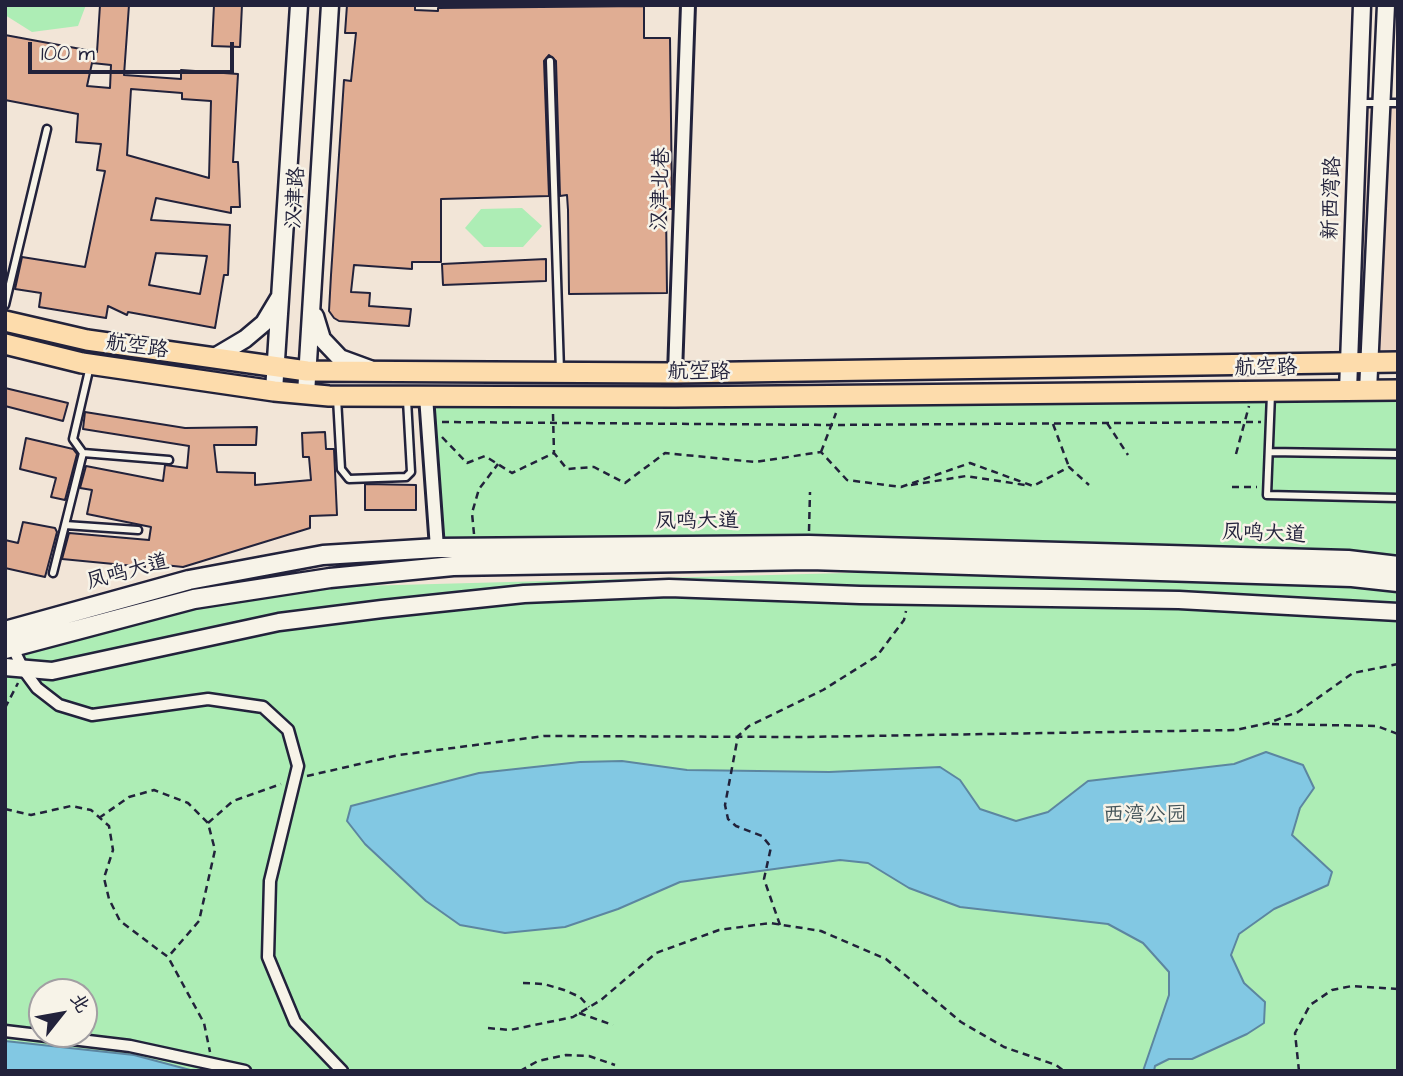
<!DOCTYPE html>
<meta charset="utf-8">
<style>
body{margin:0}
#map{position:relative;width:1403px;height:1076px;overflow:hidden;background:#f2e5d7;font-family:"Architects Daughter","LXGW WenKai TC",sans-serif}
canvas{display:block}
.frame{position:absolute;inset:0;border:7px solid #22223b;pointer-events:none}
.north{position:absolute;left:28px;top:978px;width:70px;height:70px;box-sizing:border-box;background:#f7f3e8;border:2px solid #a29fa3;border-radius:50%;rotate:59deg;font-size:19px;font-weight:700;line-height:28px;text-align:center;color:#22223b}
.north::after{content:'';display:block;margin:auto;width:24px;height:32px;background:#22223b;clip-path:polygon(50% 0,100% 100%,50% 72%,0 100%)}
.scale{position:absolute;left:28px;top:42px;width:206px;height:32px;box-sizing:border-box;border:4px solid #22223b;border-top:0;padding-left:9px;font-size:21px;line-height:24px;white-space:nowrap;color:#22223b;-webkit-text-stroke:5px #f7f3e8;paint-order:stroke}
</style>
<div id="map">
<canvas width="1403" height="1076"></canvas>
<div class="frame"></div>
<div class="north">北</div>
<div class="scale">100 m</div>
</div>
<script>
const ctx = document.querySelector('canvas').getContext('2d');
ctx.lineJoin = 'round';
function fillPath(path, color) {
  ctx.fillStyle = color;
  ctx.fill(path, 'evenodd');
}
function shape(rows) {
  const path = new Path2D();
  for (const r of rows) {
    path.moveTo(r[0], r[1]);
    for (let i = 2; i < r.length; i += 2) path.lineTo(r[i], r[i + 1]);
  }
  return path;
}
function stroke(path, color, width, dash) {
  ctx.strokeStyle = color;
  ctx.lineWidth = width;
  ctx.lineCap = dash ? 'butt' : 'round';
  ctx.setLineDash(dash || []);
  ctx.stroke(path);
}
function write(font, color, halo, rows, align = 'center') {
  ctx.font = font + ' "Architects Daughter","LXGW WenKai TC",sans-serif';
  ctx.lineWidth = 5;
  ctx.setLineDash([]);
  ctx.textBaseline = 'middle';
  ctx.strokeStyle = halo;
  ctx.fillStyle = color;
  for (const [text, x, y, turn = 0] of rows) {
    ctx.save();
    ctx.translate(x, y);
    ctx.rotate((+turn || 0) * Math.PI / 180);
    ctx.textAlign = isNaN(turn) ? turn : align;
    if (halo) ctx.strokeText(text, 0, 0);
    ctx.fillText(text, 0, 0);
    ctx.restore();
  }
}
fillPath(shape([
 [1358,103,1398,103,1398,362,1349,362]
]), '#edd4c3');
fillPath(shape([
 [5,5,86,5,78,26,32,32,5,15],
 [522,208,542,226,523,247,484,247,465,228,481,209],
 [1398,390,1398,1071,194,1071,134,1055,5,1041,5,623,37,612,323,587,1328,560,437,548,426,396],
 [42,992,84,992,84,1034,42,1034]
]), '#adedb5');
const water = shape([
 [1266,752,1303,765,1314,788,1300,808,1292,835,1332,872,1328,885,1274,909,1239,934,1231,955,1244,983,1265,1002,1264,1023,1247,1034,1192,1059,1169,1059,1155,1066,1154,1071,1143,1071,1169,995,1169,972,1143,943,1108,924,960,907,909,888,868,863,840,860,680,882,618,909,565,927,505,933,460,925,426,901,365,844,347,821,351,806,479,773,580,762,622,761,687,770,829,772,940,767,960,780,980,809,1016,821,1048,812,1088,781,1234,764,1266,752],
 [5,1041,134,1055,194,1071,5,1071,5,1041]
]);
fillPath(water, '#82c8e3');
stroke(water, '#5c86a0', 2);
const building = shape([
 [100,5,129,5,124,75,181,79,181,70,238,74,233,162,238,162,240,207,231,207,231,213,156,198,151,220,230,225,228,275,224,275,215,328,128,312,127,315,108,306,106,318,39,307,41,293,15,289,22,257,85,267,105,171,97,170,101,144,76,142,78,114,5,100,5,35,97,52,100,5],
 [92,63,111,65,110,88,87,86,92,63],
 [131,89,182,93,182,99,211,101,209,178,127,155,131,89],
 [156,253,207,256,200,294,149,285,156,253],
 [214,5,242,5,240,47,212,46,214,5],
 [347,5,415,5,415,10,438,11,438,8,644,6,644,38,670,38,672,200,672,209,666,209,667,293,569,294,568,210,567,195,560,196,556,61,549,55,544,61,549,196,441,199,441,262,412,262,412,269,354,265,351,292,370,293,369,306,411,309,409,326,339,321,334,318,329,311,331,275,344,80,351,81,356,33,345,33,347,5],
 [546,259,546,281,443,285,442,264,546,259],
 [5,388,68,403,63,421,5,406,5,388],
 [85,412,185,428,257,427,256,445,214,445,217,472,255,473,255,485,311,480,309,457,303,457,302,433,325,432,326,449,334,449,337,515,310,516,310,528,183,567,145,563,145,567,62,559,69,533,149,540,151,527,87,514,92,490,80,488,86,466,163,481,165,465,187,468,189,446,83,429,85,412],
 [26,438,73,449,77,454,65,500,51,497,56,478,20,469,26,438],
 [365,484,416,485,416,510,365,510,365,484],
 [23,522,55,528,57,532,45,577,5,568,5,540,18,543,23,522]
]);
fillPath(building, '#e0ad93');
stroke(building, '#22223b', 2);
const service = shape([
 [550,61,560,371],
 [1361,103,1398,103],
 [5,305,47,129],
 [1271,394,1267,495,1398,498],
 [337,398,341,469,349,479,406,477,411,472,407,400],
 [1269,452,1398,454],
 [83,453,169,460],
 [65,525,138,530],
 [53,573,83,453,73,439,90,366]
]);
const pedestrian = shape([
 [12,646,23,669,37,688,59,705,92,715,208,699,263,707,288,730,298,766,270,881,268,957,295,1022,342,1071],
 [5,1031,130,1046,245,1071]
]);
const minor = shape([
 [675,373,688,5],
 [426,396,437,548]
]);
const tertiary = shape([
 [315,316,322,339,340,358,370,369],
 [213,358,245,339,264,323,279,298],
 [274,391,299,5],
 [1348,391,1362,5],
 [1368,391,1386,5],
 [306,394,330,5],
 [5,667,52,671,279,622,382,609,524,594,669,588,860,595,1179,600,1398,612]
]);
const secondary = shape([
 [5,631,189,580,323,555,437,548,809,545,1348,560,1398,566],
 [5,649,194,599,330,578,453,566,810,560,1352,577,1398,582]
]);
const primary = shape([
 [5,321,87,340,307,371,675,373,1398,362],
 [5,344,82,363,274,391,329,396,675,397,1398,390]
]);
stroke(service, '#22223b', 11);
stroke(pedestrian, '#22223b', 15);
stroke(minor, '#22223b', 18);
stroke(tertiary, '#22223b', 21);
stroke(secondary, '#22223b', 23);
stroke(primary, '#22223b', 24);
stroke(shape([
 [553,414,554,453],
 [442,422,832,425,1261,422],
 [1107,423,1128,455],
 [1053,424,1069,467],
 [442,437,467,463,485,456,512,473,554,453,567,469,594,467,625,483,665,453,755,462,821,452,847,480,901,487,970,463,1033,486,1069,467,1089,485],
 [821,452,836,413],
 [1236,454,1249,406],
 [911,485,966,476,1025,485],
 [1232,487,1257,487],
 [809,531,810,492],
 [474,534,472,513,479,489,498,464],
 [5,708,18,683],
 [1272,724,1377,726,1398,734],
 [307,776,399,755,544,736,802,737,1236,730,1268,723,1298,712,1353,673,1398,664],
 [5,809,31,815,71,806,91,810,109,826,113,850,104,878,109,899,120,921,168,957,204,1023,210,1052],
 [99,818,129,797,154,790,188,803,208,823,215,850,199,921,168,957],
 [208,823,233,801,281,784],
 [780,925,764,879,771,847,762,836,736,826,728,819,725,805,738,736,749,726,823,690,877,656,904,620,906,611],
 [523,983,544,984,564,990,580,997,589,1007],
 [579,1013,613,1025],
 [488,1028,510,1030,573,1017,601,1000,656,953,719,930,770,923,821,931,886,959,961,1022,1004,1047,1056,1065,1064,1071],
 [520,1071,538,1061,566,1055,589,1056,615,1065],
 [1299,1071,1295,1033,1310,1005,1332,990,1352,986,1398,989]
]), '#22223b', 2.5, [7, 5]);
stroke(service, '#f7f3e8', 6);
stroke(pedestrian, '#f7f3e8', 10);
stroke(minor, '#f7f3e8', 12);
stroke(tertiary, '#f7f3e8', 16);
stroke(secondary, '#f7f3e8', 18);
stroke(primary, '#fddcac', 19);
write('21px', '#22223b', '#f7f3e8', [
 ["汉津北巷",662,189,-88],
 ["汉津路",297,198,-87],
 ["新西湾路",1333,198,-88],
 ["航空路",137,348,8],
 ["航空路",1266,369,-1],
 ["航空路",699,374],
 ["凤鸣大道",697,523],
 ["凤鸣大道",1264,535,2],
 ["凤鸣大道",128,573,-15]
]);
write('21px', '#45555a', '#f7f3e8', [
 ["西湾公园",1145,817]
]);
</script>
